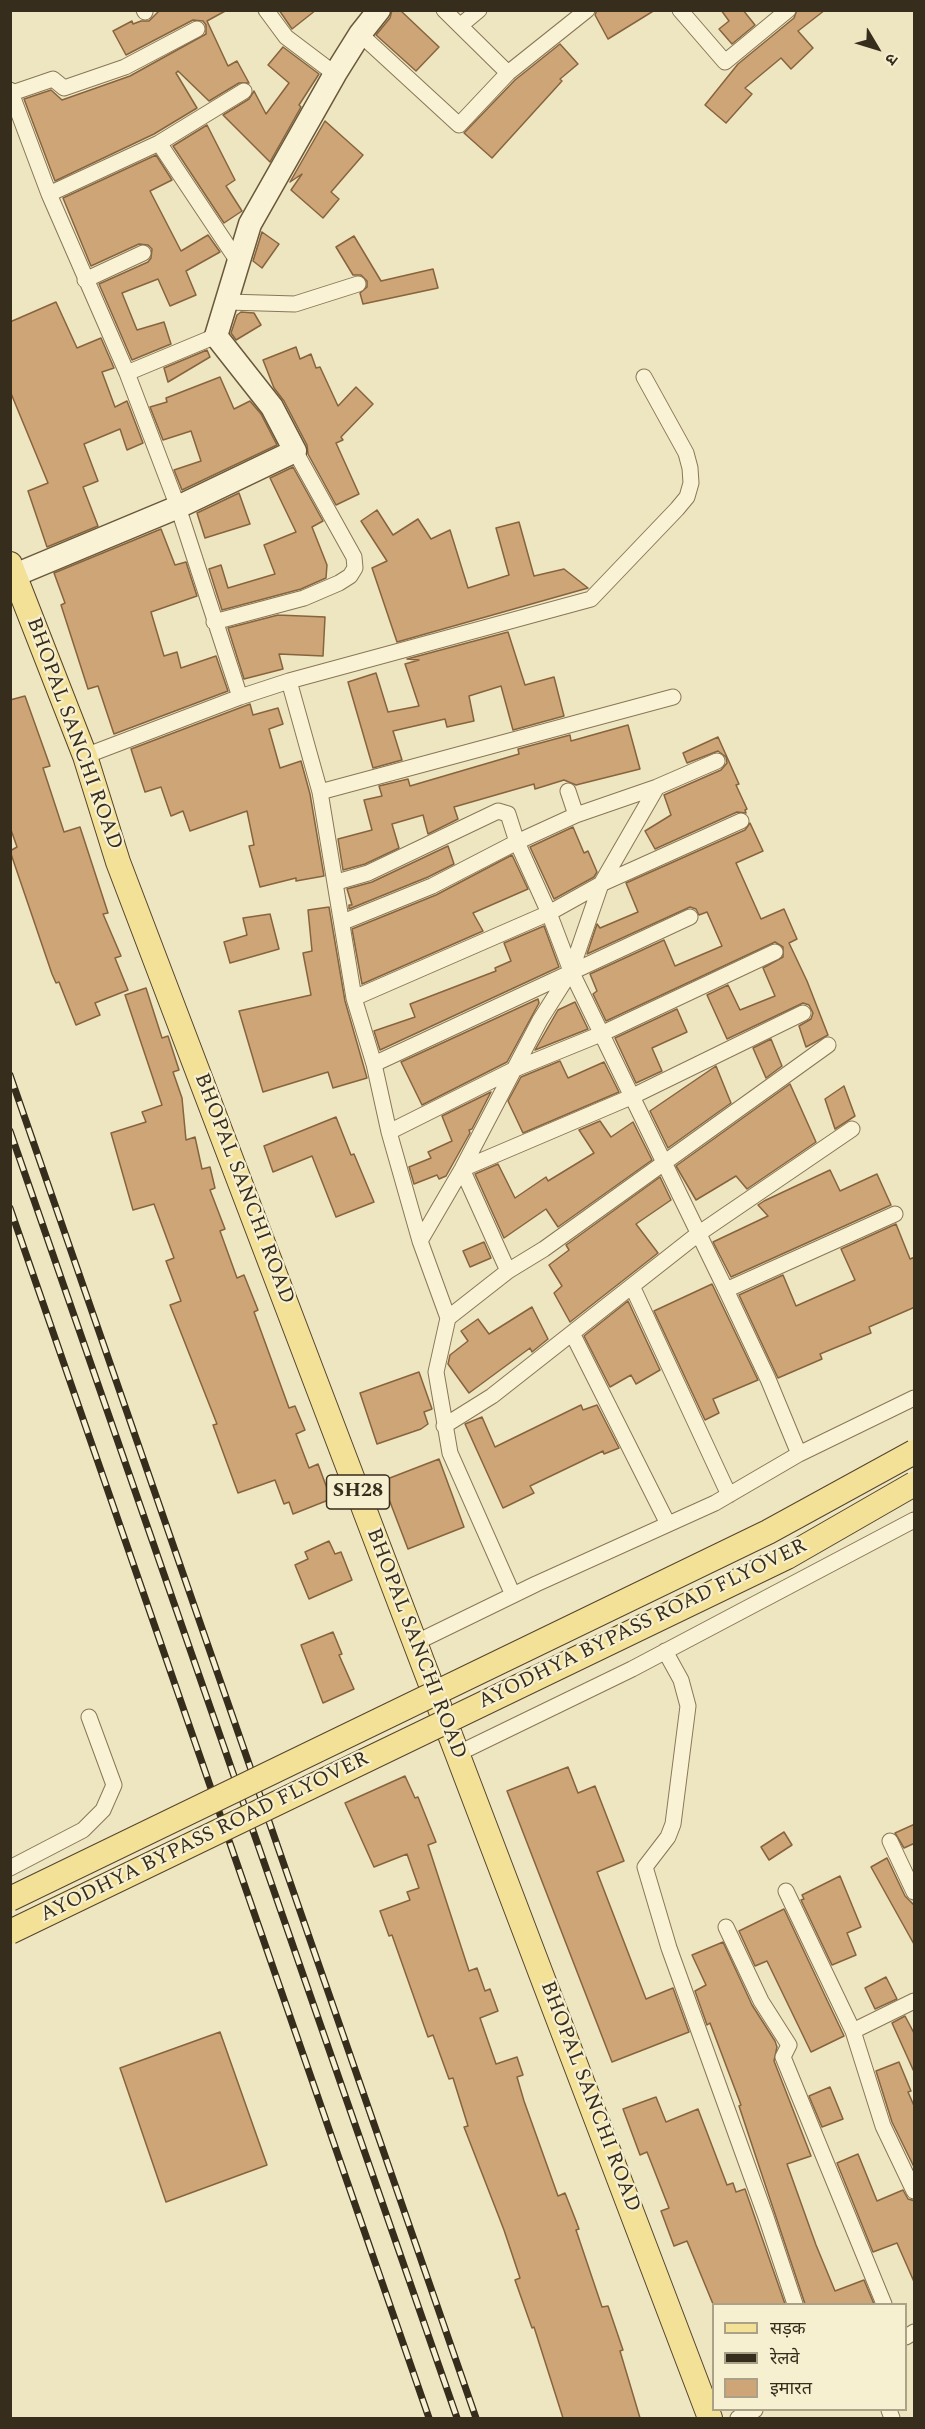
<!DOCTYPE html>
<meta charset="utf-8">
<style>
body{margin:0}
#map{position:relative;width:925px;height:2429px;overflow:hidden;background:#eee6c0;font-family:Spectral,"Noto Sans Devanagari",serif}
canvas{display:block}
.frame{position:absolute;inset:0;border:12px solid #372d1d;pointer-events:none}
.legend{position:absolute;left:712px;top:2303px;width:195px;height:108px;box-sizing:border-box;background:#f6efd0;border:2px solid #aaa188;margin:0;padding:8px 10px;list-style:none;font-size:18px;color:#372d1d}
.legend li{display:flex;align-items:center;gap:12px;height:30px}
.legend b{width:30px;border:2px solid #aaa188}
.north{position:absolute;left:847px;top:18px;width:60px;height:60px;-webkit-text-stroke:4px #f6efd0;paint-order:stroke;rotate:128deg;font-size:16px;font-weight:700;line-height:24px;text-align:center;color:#372d1d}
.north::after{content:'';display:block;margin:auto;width:21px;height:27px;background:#372d1d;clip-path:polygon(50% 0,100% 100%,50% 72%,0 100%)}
</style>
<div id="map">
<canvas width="925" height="2429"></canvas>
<div class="frame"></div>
<ul class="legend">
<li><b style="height:8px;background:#f3e197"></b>सड़क</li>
<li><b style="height:8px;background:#372d1d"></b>रेलवे</li>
<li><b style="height:16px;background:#cda576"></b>इमारत</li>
</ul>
<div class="north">उ</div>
</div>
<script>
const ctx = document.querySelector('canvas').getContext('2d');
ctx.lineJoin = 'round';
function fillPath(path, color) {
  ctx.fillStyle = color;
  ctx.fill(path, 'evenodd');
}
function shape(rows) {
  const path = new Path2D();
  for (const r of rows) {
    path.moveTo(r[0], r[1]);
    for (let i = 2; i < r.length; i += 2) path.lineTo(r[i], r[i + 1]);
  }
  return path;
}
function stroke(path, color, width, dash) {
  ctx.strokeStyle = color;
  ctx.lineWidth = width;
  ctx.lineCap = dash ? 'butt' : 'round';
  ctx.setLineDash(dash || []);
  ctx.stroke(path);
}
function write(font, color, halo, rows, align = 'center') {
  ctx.font = font + ' Spectral,serif';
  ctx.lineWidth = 4.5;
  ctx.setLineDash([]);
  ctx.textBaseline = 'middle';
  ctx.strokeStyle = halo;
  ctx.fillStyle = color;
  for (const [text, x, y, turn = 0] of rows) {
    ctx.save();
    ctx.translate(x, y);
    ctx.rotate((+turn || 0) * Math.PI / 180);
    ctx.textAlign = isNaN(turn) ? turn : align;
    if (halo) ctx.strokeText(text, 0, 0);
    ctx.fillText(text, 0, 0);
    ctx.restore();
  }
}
const building = shape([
 [160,10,227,10,207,21,228,66,237,61,249,83,239,83,209,101,178,71,176,73,197,108,154,134,55,181,24,99,51,90,62,100,130,76,206,34,206,25,203,21,193,20,126,55,113,31,132,21,133,24,141,21,149,21,160,10],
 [279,10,316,10,292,29,279,10],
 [392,10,400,10,439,47,416,71,376,35,390,18,392,10],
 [597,10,655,10,608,39,595,15,597,10],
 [721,10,743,10,755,25,732,44,719,29,729,21,721,10],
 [797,10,825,10,798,31,813,48,791,69,781,58,745,88,752,94,726,123,705,105,738,64,794,18,797,10],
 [560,44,578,64,560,79,562,81,492,158,464,133,515,80,560,44],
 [283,47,319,74,299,105,301,107,270,162,223,115,249,99,254,91,266,114,289,83,268,65,283,47],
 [325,121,363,155,331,192,339,199,323,218,291,190,302,174,290,182,325,121],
 [207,125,235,180,226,186,242,211,224,223,173,146,207,125],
 [156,155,172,180,150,191,181,251,208,235,220,252,186,271,196,295,170,306,158,279,122,293,137,330,164,322,171,344,132,360,99,284,148,262,151,258,152,249,148,245,139,244,91,266,63,198,156,155],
 [262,232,279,244,262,268,253,261,262,232],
 [354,236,381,281,433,269,438,288,363,304,360,293,367,287,367,281,361,275,353,275,336,247,354,236],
 [56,302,77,348,101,338,114,368,102,372,115,407,127,401,143,443,127,450,120,429,84,444,98,481,83,487,98,526,47,547,28,491,48,483,10,391,10,322,56,302],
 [241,312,254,313,261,325,236,340,231,333,237,315,241,312],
 [296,347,300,359,311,354,316,368,320,367,338,406,356,387,373,404,341,437,343,440,336,443,359,494,336,505,308,454,307,445,284,401,274,388,263,360,296,347],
 [207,350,210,357,168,382,164,368,207,350],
 [220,377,234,409,250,401,261,414,277,445,182,490,174,470,201,461,191,431,163,440,150,407,167,402,166,398,220,377],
 [293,467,323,521,312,527,327,565,326,578,301,589,222,610,209,569,221,565,228,588,275,574,264,545,296,532,270,478,293,467],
 [239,493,250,524,205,538,197,513,239,493],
 [377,510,393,535,418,519,431,539,450,530,468,588,509,575,496,528,519,522,534,576,564,569,588,588,397,642,372,568,387,561,361,521,377,510],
 [161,529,175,565,186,562,197,596,151,612,164,656,177,652,181,668,216,656,228,691,114,734,98,686,88,689,61,605,65,603,54,573,161,529],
 [278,615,325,617,323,656,279,654,283,669,244,679,228,628,278,615],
 [508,632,525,685,554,677,564,716,513,730,501,686,469,696,474,721,447,727,445,719,393,731,402,760,373,768,348,682,376,673,388,712,419,706,405,664,419,660,407,659,508,632],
 [25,696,50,766,43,768,64,832,80,827,108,913,103,914,121,956,115,958,128,990,95,1003,100,1015,76,1025,59,982,56,983,52,974,10,851,17,847,10,827,10,700,25,696],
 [250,704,253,715,278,708,283,724,269,729,280,768,301,761,310,794,324,876,296,881,296,878,260,887,249,846,254,845,247,811,190,831,183,811,171,816,161,787,145,792,131,749,250,704],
 [628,725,640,769,576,785,564,780,535,789,534,784,454,807,458,819,428,834,423,815,392,824,399,848,365,864,343,870,338,839,372,830,364,800,382,796,379,786,408,779,410,786,519,754,518,749,570,735,571,741,628,725],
 [718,737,739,784,736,785,747,809,745,810,746,813,737,812,655,849,645,831,671,815,664,795,721,770,727,763,726,757,718,751,687,763,683,753,718,737],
 [750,823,763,851,736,863,761,919,784,909,797,939,789,943,807,981,828,1035,806,1047,799,1026,811,1019,813,1013,809,1005,803,1003,727,1039,707,995,728,985,740,1010,775,996,763,968,783,957,783,947,775,942,606,1021,593,994,597,991,590,974,664,940,675,966,722,946,707,912,699,915,696,909,690,907,587,954,597,924,600,928,638,912,626,883,745,830,750,823],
 [573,827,584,853,588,851,597,872,594,877,554,899,530,847,573,827],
 [448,846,454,864,428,877,349,909,349,905,352,905,347,889,372,882,448,846],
 [512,855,528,889,473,913,483,931,362,984,352,929,436,895,512,855],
 [329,907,345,1001,367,1078,333,1088,328,1072,263,1092,239,1011,311,995,303,953,312,951,308,910,329,907],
 [270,914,279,949,230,963,224,942,247,935,243,918,270,914],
 [544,926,559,967,380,1050,374,1031,415,1017,410,1004,496,971,495,968,511,961,504,943,544,926],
 [146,988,162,1038,168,1036,179,1070,173,1072,182,1098,186,1140,195,1137,202,1169,210,1167,215,1188,210,1190,225,1229,220,1231,237,1278,244,1275,258,1310,254,1312,289,1408,295,1406,305,1430,296,1434,309,1468,318,1464,331,1499,293,1514,289,1502,284,1504,275,1480,238,1493,213,1425,217,1424,170,1305,181,1301,166,1261,174,1258,154,1204,133,1210,111,1133,146,1122,142,1112,162,1105,125,995,146,988],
 [538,999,539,1003,507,1062,422,1105,401,1062,538,999],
 [575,1002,588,1029,535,1050,558,1010,575,1002],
 [677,1009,687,1032,652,1048,662,1071,636,1083,615,1038,677,1009],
 [771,1039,782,1066,766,1078,753,1048,771,1039],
 [560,1061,568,1078,604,1062,619,1092,523,1133,508,1101,521,1077,560,1061],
 [716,1066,731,1103,668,1148,650,1111,716,1066],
 [790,1084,816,1142,747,1189,736,1176,696,1200,676,1166,790,1084],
 [844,1086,855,1116,835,1129,825,1099,844,1086],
 [491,1092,472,1129,469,1130,470,1133,446,1176,439,1179,437,1175,414,1184,409,1167,431,1158,428,1152,452,1141,442,1116,491,1092],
 [336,1117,351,1155,354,1154,374,1202,336,1217,312,1156,273,1172,264,1146,336,1117],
 [600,1121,611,1137,633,1122,652,1160,558,1227,546,1209,504,1238,475,1174,498,1164,515,1198,546,1177,548,1181,594,1153,579,1130,600,1121],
 [830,1170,840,1191,877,1174,891,1205,731,1277,713,1242,768,1216,758,1205,764,1201,830,1170],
 [660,1177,671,1200,636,1224,658,1253,570,1322,554,1293,562,1286,549,1265,569,1250,566,1245,569,1243,660,1177],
 [896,1224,910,1259,915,1257,915,1307,869,1327,871,1333,820,1354,822,1359,778,1378,739,1295,783,1275,796,1306,855,1280,841,1249,896,1224],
 [484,1242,491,1258,470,1267,463,1251,484,1242],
 [712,1284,758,1380,713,1399,719,1413,705,1420,654,1311,712,1284],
 [628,1301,660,1370,636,1384,631,1375,610,1387,584,1336,628,1301],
 [532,1307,548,1339,532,1352,530,1348,469,1393,448,1364,450,1355,468,1341,461,1331,478,1319,489,1334,532,1307],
 [419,1372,432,1409,424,1412,428,1424,421,1429,377,1444,360,1393,419,1372],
 [581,1405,583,1410,597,1405,619,1448,604,1454,603,1451,530,1486,534,1493,503,1508,465,1424,482,1417,495,1447,581,1405],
 [439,1459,464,1527,408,1549,382,1481,439,1459],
 [329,1541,335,1554,341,1552,352,1580,309,1599,295,1565,308,1559,305,1552,329,1541],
 [333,1632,342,1654,339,1655,354,1689,323,1703,301,1645,333,1632],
 [568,1767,578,1793,595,1786,624,1861,597,1872,646,1999,673,1988,689,2032,612,2062,507,1791,568,1767],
 [405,1776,415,1798,418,1797,436,1842,428,1845,469,1971,477,1968,485,1991,490,1989,498,2011,480,2018,496,2064,517,2057,523,2075,517,2077,524,2101,558,2196,565,2193,576,2221,579,2229,576,2230,602,2307,608,2306,623,2350,620,2351,640,2418,563,2418,534,2327,532,2328,515,2280,520,2278,504,2230,464,2127,468,2126,453,2078,449,2079,433,2035,428,2037,392,1935,389,1936,380,1911,410,1900,407,1892,419,1888,407,1854,374,1867,345,1803,405,1776],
 [915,1824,915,1843,904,1848,895,1833,915,1824],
 [784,1832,792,1845,769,1860,761,1847,784,1832],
 [887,1858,905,1896,915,1906,915,1946,871,1867,887,1858],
 [840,1876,861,1927,847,1933,856,1955,832,1965,801,1900,804,1899,802,1895,840,1876],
 [784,1909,844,2036,811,2052,767,1961,755,1966,739,1931,784,1909],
 [723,1942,752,2005,775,2041,777,2047,774,2061,811,2156,787,2164,816,2245,835,2291,864,2280,874,2304,805,2304,739,2106,741,2105,710,2023,707,2025,695,1991,706,1985,692,1955,723,1942],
 [886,1977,897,1999,875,2009,865,1988,886,1977],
 [905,2016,915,2035,915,2074,892,2023,905,2016],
 [220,2032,267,2165,166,2202,120,2068,220,2032],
 [899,2062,911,2091,908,2092,915,2108,915,2169,892,2122,876,2071,899,2062],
 [830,2087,843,2119,822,2127,809,2096,830,2087],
 [656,2097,666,2122,698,2109,727,2185,733,2183,736,2192,745,2189,785,2304,713,2304,687,2241,674,2246,661,2211,669,2208,647,2152,640,2155,623,2109,656,2097],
 [858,2154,877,2201,903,2190,908,2199,915,2201,915,2284,897,2243,873,2252,837,2163,858,2154]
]);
fillPath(building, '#cda576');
stroke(building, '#87643e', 1.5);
const street = shape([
 [144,10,145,12],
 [266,10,286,37,335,74],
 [444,10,508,73],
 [680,10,725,62,788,10],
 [461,25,479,10],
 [360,34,459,125,508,73,587,10],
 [10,90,49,194,127,373,178,507,240,697],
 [12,93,53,79,64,88,125,67,197,29],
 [159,143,239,263],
 [49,194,159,143,244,91],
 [85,280,143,253],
 [228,302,295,304,358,284],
 [127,373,216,336],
 [214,622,304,598,339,583,350,576,355,568,354,557,295,451],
 [289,681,320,792,354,998,374,1064,389,1132,420,1241,448,1318,436,1372,450,1453,513,1595],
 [85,756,240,697,289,681,591,599,677,509,687,497,691,483,690,468,686,453,644,377],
 [568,791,576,815],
 [320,792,673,697],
 [337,882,368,873,498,811,508,814,517,842,549,913,571,971,726,1290,768,1379,799,1454],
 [343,922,432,886,517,842,576,815,657,787,717,761],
 [354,998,549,913,601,884,741,821],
 [374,1064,690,917],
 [389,1132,515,1069,601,1034,775,952],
 [420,1241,462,1169,540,1020,571,971,601,884,657,787],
 [508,1271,462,1169,631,1097,803,1013],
 [632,1286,729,1495],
 [726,1290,895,1214],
 [448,1318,508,1271,544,1249,828,1045],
 [572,1333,668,1524],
 [444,1426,492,1396,698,1234,852,1129],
 [415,1643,536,1584,715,1503,799,1454,914,1398],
 [665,1651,681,1680,688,1706,673,1824,668,1837,645,1867,669,1948,766,2217,795,2304],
 [457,1754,632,1669,914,1520],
 [890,1841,914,1892],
 [10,1868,83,1830,103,1810,114,1785,89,1717],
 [786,1891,853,2031,883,2126,914,2191],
 [726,1927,761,2001,789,2045,783,2057,884,2304],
 [853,2031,914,2001],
 [906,2337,914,2332],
 [889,2410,892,2418],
 [738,2418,755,2410]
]);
const secondary = shape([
 [15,575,178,507,295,451,272,407,216,336,250,224,335,74,360,34,379,10]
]);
const primary = shape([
 [10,564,85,756,118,862,710,2418]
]);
stroke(street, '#887758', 17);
stroke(secondary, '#69583b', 25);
stroke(primary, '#55442d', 26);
stroke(street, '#f9f2d4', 15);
stroke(secondary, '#f9f2d4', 22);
stroke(primary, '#f3e197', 24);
const rail = shape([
 [10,1075,476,2418],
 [10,1131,457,2418],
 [10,1208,429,2418]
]);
stroke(rail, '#372d1d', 7);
stroke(rail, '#f6efd0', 4.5, [14]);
const primaryBridge = shape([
 [10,1899,768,1532,914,1452],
 [10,1932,787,1557,914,1484]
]);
stroke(primaryBridge, '#55442d', 26, []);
stroke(primaryBridge, '#f3e197', 24);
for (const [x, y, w] of [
 [358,1492,63]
]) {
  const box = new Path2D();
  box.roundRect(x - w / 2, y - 17, w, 34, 4.5);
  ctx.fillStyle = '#f6efd0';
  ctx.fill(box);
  stroke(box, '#372d1d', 1.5);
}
write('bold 20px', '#372d1d', null, [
 ["SH28",358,1492]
]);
write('21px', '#372d1d', '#f6efd0', [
 ["BHOPAL SANCHI ROAD",73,734,70],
 ["BHOPAL SANCHI ROAD",243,1189,69],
 ["AYODHYA BYPASS ROAD FLYOVER",643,1625,-26],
 ["BHOPAL SANCHI ROAD",415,1644,69],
 ["AYODHYA BYPASS ROAD FLYOVER",205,1838,-26],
 ["BHOPAL SANCHI ROAD",589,2097,69]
]);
</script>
